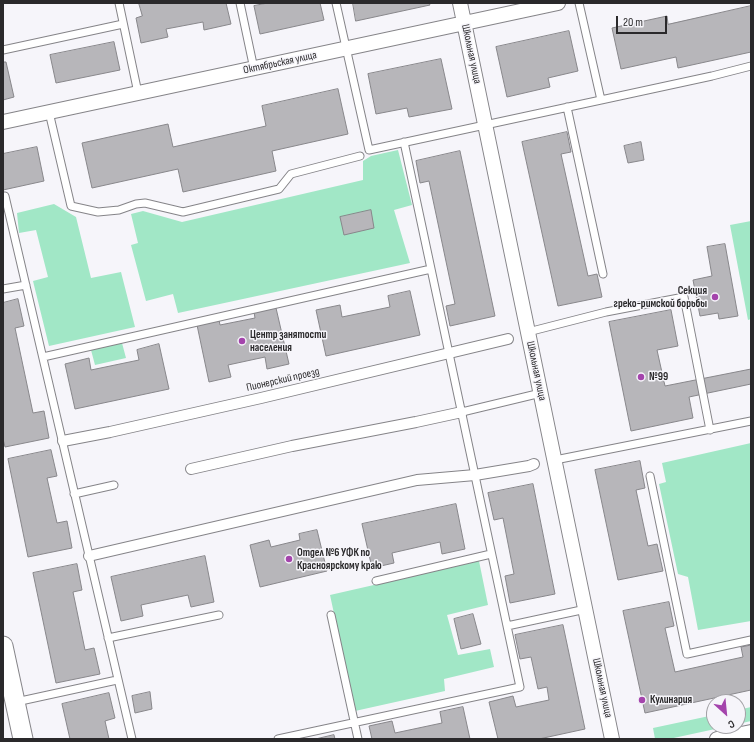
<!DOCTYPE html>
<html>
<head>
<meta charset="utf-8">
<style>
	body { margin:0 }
	#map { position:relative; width:754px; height:742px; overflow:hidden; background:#f6f5fa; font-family:"Sofia Sans Condensed",sans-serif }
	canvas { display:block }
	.frame { position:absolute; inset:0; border:4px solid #2a292b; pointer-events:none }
	.north { position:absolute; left:706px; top:694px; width:40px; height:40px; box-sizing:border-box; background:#f6f5fa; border:1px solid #a4a3a7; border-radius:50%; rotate:153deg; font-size:11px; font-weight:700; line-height:16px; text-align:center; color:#2a292b }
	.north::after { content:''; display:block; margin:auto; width:14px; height:18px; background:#a444ac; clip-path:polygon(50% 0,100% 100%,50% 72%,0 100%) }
	.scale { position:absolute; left:616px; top:16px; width:51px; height:18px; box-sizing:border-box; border:2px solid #2a292b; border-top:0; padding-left:5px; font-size:12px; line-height:14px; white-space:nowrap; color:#2a292b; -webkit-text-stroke:3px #f6f5fa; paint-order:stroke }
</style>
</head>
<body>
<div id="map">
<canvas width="754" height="742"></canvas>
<div class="frame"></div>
<div class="north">С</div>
<div class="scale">20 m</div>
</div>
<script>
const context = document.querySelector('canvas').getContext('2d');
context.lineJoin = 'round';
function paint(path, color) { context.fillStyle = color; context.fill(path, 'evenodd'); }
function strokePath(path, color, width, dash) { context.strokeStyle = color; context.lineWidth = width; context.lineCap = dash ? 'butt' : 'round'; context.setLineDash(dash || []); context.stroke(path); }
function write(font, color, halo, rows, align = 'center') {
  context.font = font + ' "Sofia Sans Condensed",sans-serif'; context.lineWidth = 3; context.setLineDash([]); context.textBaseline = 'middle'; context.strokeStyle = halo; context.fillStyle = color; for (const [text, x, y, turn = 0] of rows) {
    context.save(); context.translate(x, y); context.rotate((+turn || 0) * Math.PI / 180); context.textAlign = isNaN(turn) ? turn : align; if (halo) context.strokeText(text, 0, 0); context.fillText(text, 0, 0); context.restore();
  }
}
paint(new Path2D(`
	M398,150l14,55 -18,5 16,53 -232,50 -5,-19 -27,7 -15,-56 7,-2 -7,-29 12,-3 39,11 181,-42v-19l8,-5z
	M54,204l22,13 15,61 30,-6 14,55 -86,19 -16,-65 15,-4 -12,-47 -17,3 -2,-20z
	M751,221v98l-3,1 -18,-95z
	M122,343l4,15 -31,7 -4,-15z
	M751,443v178l-53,9 -10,-53 -10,-3 -19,-90 7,-2 -4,-19z
	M479,561l9,44 -41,10 11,40 32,-6 4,18 -50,12 1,12 -90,20 -25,-116z
	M751,707v14l-13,3v-14z
	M714,715v11h15l-60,13h-14l-2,-11z`), '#a1e7c6');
const building = new Path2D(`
	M139,3h87l5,21 -27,6 -1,-8 -37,7 2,8 -27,6 -5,-25 6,-2z
	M268,3h52l4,17 -64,14 -6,-28z
	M353,3h76l1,2 -74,16z
	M751,6v46l-73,16 -2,-11 -55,12 -9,-41 55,-12 1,8z
	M569,31l9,40 -30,7 2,9 -43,10 -11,-50z
	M114,42l6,28 -64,13 -6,-28z
	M441,59l11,50 -43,8 -2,-9 -31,6 -8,-40z
	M3,62h3l8,35 -11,3z
	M338,89l10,45 -76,17 4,20 -93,21 -5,-23 -86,19 -10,-45 86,-19 5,23 93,-21 -4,-20z
	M567,132l4,20 -10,2 27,122 9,-2 5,23 -44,9 -36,-164z
	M641,142l3,18 -16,3 -4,-17z
	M37,147l7,34 -41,9v-36z
	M460,151l35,165 -45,10 -4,-20 9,-2 -26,-123 -9,2 -4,-22z
	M371,210l3,18 -30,7 -4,-18z
	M725,244l13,72 -19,3 -1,-6 -18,3 -7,-36 19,-4 -5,-29z
	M410,291l10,44 -94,21 -10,-46 24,-5 2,12 48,-10 -2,-11z
	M18,299l6,27 -9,2 18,85 11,-2 5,27 -44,9 -2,-8v-136z
	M276,308l13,56 -22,5 -2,-12 -37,8 3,12 -22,5 -12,-57 22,-5 1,5 35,-7 -1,-6z
	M671,310l7,36 -21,4 8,36 86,-17v15l-62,13 4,21 -62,13 -22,-109z
	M159,344l10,45 -94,20 -10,-45 24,-6 2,12 48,-10 -2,-10z
	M51,450l6,26 -10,2 10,45 10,-2 5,27 -44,9 -20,-98z
	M640,461l5,27 -9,2 12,56 9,-2 6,27 -45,9 -23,-110z
	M533,484l22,110 -45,9 -5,-27 9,-2 -11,-56 -9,2 -6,-27z
	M456,504l9,45 -23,5 -2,-12 -48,11 2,10 -22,5 -10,-44z
	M317,530l10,41 -67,16 -10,-42 19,-5 2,7 29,-7 -1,-6z
	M205,556l9,46 -23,5 -3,-12 -47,10 2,11 -22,5 -10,-44z
	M77,564l5,26 -9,2 12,58 9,-2 6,26 -44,9 -23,-110z
	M669,602l5,24 -9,2 10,44 68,-15 -2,-10 10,-2v45l-106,23 -22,-102z
	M473,614l8,30 -20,5 -7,-30z
	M563,625l22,104 -46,10h-41l-9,-37 24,-6 3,11 33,-7 -2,-13 -9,2 -7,-32 -11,2 -5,-24z
	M150,692l2,17 -17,4 -3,-17z
	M109,693l6,25 -10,3 4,18h-39l-8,-35z
	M463,707l7,32h-98l-3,-13 23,-5 3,12 47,-10 -2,-11z
	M334,735l1,4h-19z`);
paint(building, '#b7b6ba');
strokePath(building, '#88878b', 1);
const service = new Path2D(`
	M119,3l19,90
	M240,3l14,66
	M336,3l33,147 232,-50 -22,-97
	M3,50l120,-26
	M601,100l111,-24 39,-10
	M567,107l36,167
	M49,112l22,94 27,6 21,-2 17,-6 9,-1 38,9 96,-23 12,-15 69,-18
	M5,196l127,543
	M3,289l23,-4
	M528,332l78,-20 78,-15 26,133
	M43,357l388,-88
	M462,412l79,-19
	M555,460l196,-39
	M650,476l37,178 64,-14
	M74,494l40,-9
	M376,581l115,-27
	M331,615l27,124
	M507,626l79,-17
	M108,638l111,-23
	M16,702l101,-22
	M278,739l242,-52 -116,-545`);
const pedestrian = new Path2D(`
	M63,441l47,-9 151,-34 247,-59
	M191,469l101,-23 124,-24 46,-10
	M89,556l328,-76 58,-5 54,-9 5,-2`);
const minor = new Path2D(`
	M460,3l152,736
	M3,122l555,-119
	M717,739l34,-7`);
const secondary = new Path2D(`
	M3,646l20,93`);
strokePath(service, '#858488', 9);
strokePath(pedestrian, '#858488', 12);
strokePath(minor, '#858488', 16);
strokePath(secondary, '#858488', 21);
strokePath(service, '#fff', 7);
strokePath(pedestrian, '#fff', 10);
strokePath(minor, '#fff', 14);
strokePath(secondary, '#fff', 19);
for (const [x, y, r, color] of [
	[715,297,4,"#a444ac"],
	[242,341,4,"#a444ac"],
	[641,377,4,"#a444ac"],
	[289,559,4,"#a444ac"],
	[642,700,4,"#a444ac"]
]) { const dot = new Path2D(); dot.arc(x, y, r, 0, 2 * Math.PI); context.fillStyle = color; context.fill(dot); strokePath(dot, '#f6f5fa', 1.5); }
write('11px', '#2a292b', '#f6f5fa', [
	["Школьная улица",471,54,78],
	["Октябрьская улица",280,63,-12],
	["Школьная улица",536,371,78],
	["Пионерский проезд",283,380,-13],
	["Школьная улица",602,688,78]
]);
write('bold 11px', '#2a292b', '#f6f5fa', [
	["Секция",707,291,"right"],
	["греко-римской борьбы",707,304,"right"],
	["Центр занятости",250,335],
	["населения",250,348],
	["№99",649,377],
	["Отдел №6 УФК по",297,553],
	["Красноярскому краю",297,566],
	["Кулинария",650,700]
], 'left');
</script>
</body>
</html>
